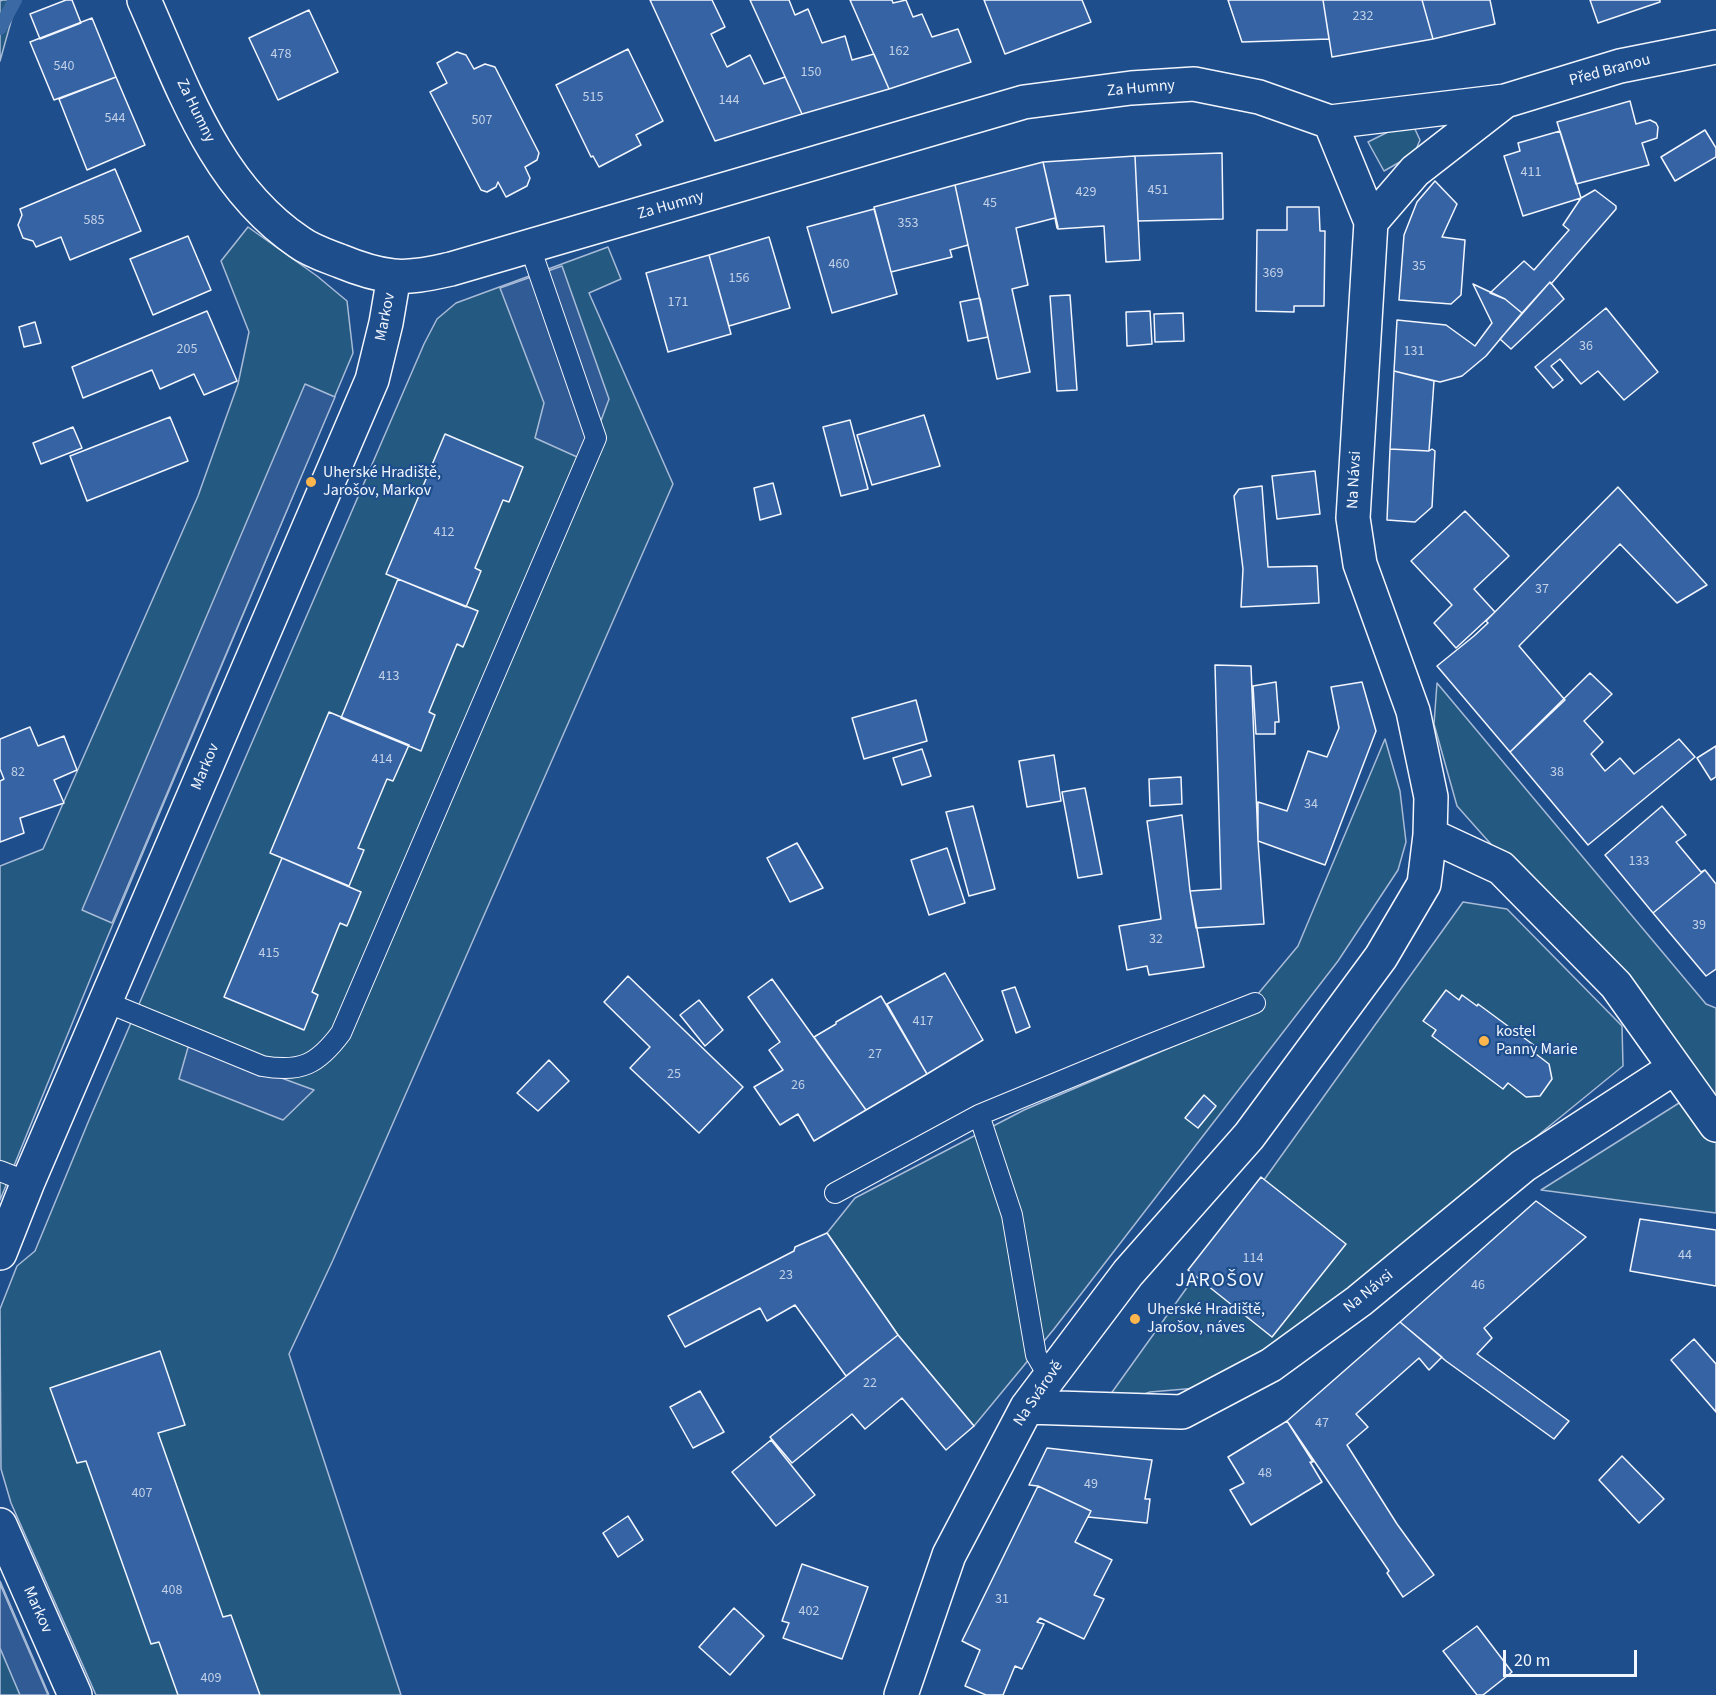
<!DOCTYPE html>
<html>
<head>
<meta charset="utf-8">
<style>
	body { margin:0 }
	#map { position:relative; width:1716px; height:1695px; overflow:hidden; background:#1f4e8c; font-family:"Source Sans 3",sans-serif }
	canvas { display:block }
	.scale { position:absolute; left:1503px; top:1650px; width:134px; height:27px; box-sizing:border-box; border:3px solid #f2f6ff; border-top:0; padding-left:8px; font-size:18px; line-height:21px; white-space:nowrap; color:#f2f6ff; -webkit-text-stroke:4px #1f4e8c; paint-order:stroke }
</style>
</head>
<body>
<div id="map">
<canvas width="1716" height="1695"></canvas>
<div class="scale">20 m</div>
</div>
<script>
const context = document.querySelector('canvas').getContext('2d');
context.lineJoin = 'round';
function paint(path, color) { context.fillStyle = color; context.fill(path, 'evenodd'); }
function strokePath(path, color, width, dash) { context.strokeStyle = color; context.lineWidth = width; context.lineCap = dash ? 'butt' : 'round'; context.setLineDash(dash || []); context.stroke(path); }
function write(font, color, halo, rows, align = 'center') {
  context.font = font + ' "Source Sans 3",sans-serif'; context.lineWidth = 4.5; context.setLineDash([]); context.textBaseline = 'middle'; context.strokeStyle = halo; context.fillStyle = color; for (const [text, x, y, turn = 0] of rows) {
    context.save(); context.translate(x, y); context.rotate((+turn || 0) * Math.PI / 180); context.textAlign = isNaN(turn) ? turn : align; if (halo) context.strokeText(text, 0, 0); context.fillText(text, 0, 0); context.restore();
  }
}
const green = new Path2D(`
	M3,0h14l-17,61v-60z
	M1413,125l7,15 -6,14 -30,17 -16,-29 30,-15z
	M248,227l69,49 30,25 6,52 -248,590 -105,257v-334l43,-17 155,-353 40,-112 11,-52 -28,-71z
	M608,247l13,32 -32,14 84,191 -340,776 -44,94 112,341h-305l-85,-192 -10,-34 -1,-160 17,-43 18,-15 54,-131 335,-776 13,-25 19,-16z
	M1437,683l269,321 10,4v205l-175,-23 165,-104 -249,-280 -23,-82z
	M1385,739l15,52 6,51 -8,28 -60,91 -284,368 -80,97 -76,-91 -71,-102 28,-35 169,-88 213,-91 61,-73z
	M1463,902l44,7 115,117 1,40 -391,319 -82,7 -50,17z
	M0,1581l49,114h-49z`);
paint(green, '#245a82');
strokePath(green, '#a8bbd7', 1.5);
const parking = new Path2D(`
	M562,266l47,133 -23,62 -51,-23 9,-35 -44,-115z
	M305,384l30,13 -223,526 -30,-13z
	M189,1044l125,46 -31,30 -104,-41z
	M0,1584l48,111h-28l-20,-47z`);
paint(parking, '#305b95');
strokePath(parking, '#a8bbd7', 1.5);
strokePath(new Path2D(`
	M0,28l15,-28`), '#3b69a3', 14);
const building = new Path2D(`
	M66,0h6l9,23 -41,16 -10,-25z
	M650,0h62l13,27 -14,7 16,33 23,-12 14,29 21,-7 17,37 -87,27z
	M750,0h39l6,15 13,-6 14,34 23,-7 7,24 22,-6 15,35 -87,25z
	M850,0h42l1,3 13,-3 7,17 9,-3 10,23 26,-8 13,33 -82,27z
	M984,0h98l9,22 -86,32z
	M1228,0h95l6,39 -87,3z
	M1323,0h99l11,39 -101,18z
	M1422,0h68l5,24 -62,15z
	M1590,0h70v2l-62,21z
	M309,10l29,62 -60,28 -29,-62z
	M92,18l24,59 -62,23 -24,-58z
	M628,49l35,72 -27,14 5,10 -42,22 -6,-11 -2,1 -35,-72z
	M457,52l9,3 8,14 11,-5 10,3 44,86 -2,7 -12,7 5,11 -3,8 -21,11 -8,-15 -2,5 -9,5 -6,-2 -51,-98 17,-9 -10,-20z
	M116,77l29,68 -58,25 -28,-71z
	M1630,101l6,23 14,-4 6,3 2,4 -1,11 -15,5 7,22 -73,19 -19,-62z
	M1705,130l11,18v9l-41,24 -14,-24z
	M1560,131l21,67 -58,18 -19,-60 16,-5 -2,-8z
	M1222,153l1,66 -85,2 -3,-65z
	M1135,156l5,104 -34,2 -2,-36 -46,3 -15,-67z
	M1043,162l15,65 -1,1 -2,-10 -39,10 12,57 -16,4 18,83 -33,7 -42,-194z
	M115,169l26,62 -71,29 -9,-23 -25,10 -3,-6 -10,-3 -5,-13 4,-10 -2,-6z
	M1435,181l22,23 -15,33 23,3 -4,55 -10,9 -52,-4 5,-65 13,-33z
	M955,185l13,60 -18,5 2,7 -61,15 -17,-65z
	M1595,190l21,16v3l-65,75 -1,-2 -28,31 -17,-14 -15,-6 34,-32 10,9 35,-40 -6,-5 18,-27z
	M1287,207h32l1,24h5l-1,75h-30v6l-38,-1 1,-81h30z
	M874,209l23,85 -65,19 -25,-86z
	M188,236l23,54 -58,25 -23,-56z
	M769,237l21,71 -61,18 -20,-71z
	M709,255l22,79 -63,18 -22,-79z
	M1550,282l14,17 -53,50 -11,-10z
	M1473,284l32,15 17,14 -36,43 -24,20 -22,6 -46,-11 3,-51 49,5 29,21 17,-23z
	M1070,295l7,95 -20,1 -7,-95z
	M980,298l8,39 -20,4 -8,-39z
	M1606,308l52,64 -34,28 -26,-29 -17,13 -21,-25 -9,7 12,14 -10,8 -18,-21z
	M207,311l30,70 -33,14 -10,-21 -34,15 -8,-19 -69,28 -11,-31z
	M1150,311l2,33 -25,2 -1,-34z
	M1183,313l1,28 -29,1 -1,-28z
	M35,322l6,21 -17,4 -5,-20z
	M1394,371l40,10 -5,70 -39,-2z
	M924,415l16,51 -68,19 -15,-50z
	M170,417l18,44 -101,40 -17,-45z
	M850,420l18,69 -27,7 -18,-69z
	M73,427l9,21 -41,16 -8,-21z
	M445,434l78,33 -14,35 -6,-2 -28,68 6,3 -15,36 -80,-33z
	M1390,449l39,2 3,-2 3,2 -3,56 -17,15 -28,-2z
	M1315,471l5,43 -43,5 -5,-43z
	M773,483l8,31 -21,6 -6,-32z
	M1262,486l6,81 49,-1 2,37 -78,4 2,-38 -9,-73 5,-7z
	M1618,487l89,98 -30,18 -57,-59 -101,102 46,54 -55,52 -73,-86 37,-30 14,-13 -2,-2z
	M1465,511l44,45 -35,33 21,23 -39,36 -22,-25 18,-18 -41,-44z
	M398,579l80,32 -15,36 -6,-3 -28,68 6,3 -14,36 -80,-33z
	M1215,665l36,1 7,175 6,83 -68,4 -6,-37 31,-2z
	M1590,673l22,21 -28,27 19,21 -12,12 14,17 15,-13 14,16 45,-35 16,18 -107,88 -78,-93z
	M1276,682l3,40h-4v12h-19l-3,-48z
	M1362,682l14,49 -51,134 -67,-24v-39l29,9 21,-60 19,6 12,-29 -8,-41z
	M916,700l11,41 -63,18 -12,-41z
	M329,712l80,33 -16,36 -6,-2 -29,69 6,2 -15,36 -79,-33z
	M30,727l8,19 26,-10 13,34 -23,10 10,23 -44,15 4,15 -24,9v-61l4,-2 -4,-10v-30z
	M1716,746v31l-5,3 -14,-22z
	M922,749l9,27 -29,9 -9,-27z
	M1054,755l7,46 -34,6 -8,-46z
	M1181,777l1,27 -32,2 -1,-27z
	M1085,788l17,86 -24,4 -16,-86z
	M973,806l22,83 -26,7 -23,-84z
	M1662,806l24,29 -10,7 25,30 4,-2 -52,43 -48,-58z
	M1182,815l8,76 14,76 -55,8 -2,-9 -20,4 -8,-44 42,-7 -14,-98z
	M797,843l26,45 -33,14 -23,-44z
	M947,848l18,55 -36,12 -18,-55z
	M282,858l79,34 -14,34 -7,-3 -28,69 6,3 -14,35 -80,-33z
	M1705,870l11,14v85l-10,7 -53,-63z
	M945,973l38,67 -56,34 -40,-70z
	M628,976l115,111 -44,46 -69,-65 20,-21 -46,-45z
	M772,979l94,131 -52,31 -16,-27 -18,11 -26,-38 29,-17 -14,-20 11,-8 -32,-45z
	M1015,987l15,40 -14,6 -14,-42z
	M1446,990l13,10 3,-5 15,11 1,-2 57,42 -3,5 17,13 3,15 -12,17 -14,1 -18,-14 -5,6 -71,-53 4,-6 -13,-9z
	M881,996l46,78 -61,36 -52,-73 22,-13v-2z
	M699,1000l24,30 -18,16 -25,-31z
	M549,1060l20,21 -31,30 -21,-18z
	M1204,1095l12,11 -18,22 -13,-10z
	M1261,1177l85,67 -74,93 -84,-67z
	M1536,1201l50,36 -102,91 8,10 -15,16 92,67 -15,18 -108,-78 -46,-39z
	M1640,1219l76,11v56l-86,-15z
	M827,1233l71,102 -52,41 -51,-71 -28,16 -7,-13 -75,39 -17,-31 126,-65 1,-4z
	M1400,1322l42,35 -13,13 -10,-12 -63,56 12,13 -21,18 50,79 37,51 -31,22 -16,-24 2,-2 -102,-150z
	M898,1335l76,91 -28,24 -44,-52 -37,31 -13,-15 -60,49 -22,-26z
	M1694,1339l22,25v48l-45,-52z
	M160,1351l25,74 -27,8 65,184 8,-2 29,80h-82l-19,-53 -8,2 -65,-183 -9,2 -27,-75z
	M700,1391l24,41 -31,16 -23,-41z
	M1287,1421l26,41h-3l12,20 -71,43 -21,-35 14,-7 -16,-26z
	M771,1440l44,55 -39,31 -44,-54z
	M1047,1448l105,12 -7,39h5l-3,24 -59,-6 3,-6 -53,-25 -9,-1z
	M1622,1456l42,43 -25,24 -40,-43z
	M1038,1486l53,25 -16,31 37,18 -18,35 10,4 -20,40 -44,-21 -3,4 7,2 -22,45 -7,-3 -12,29h-17l-21,-9 15,-36 -18,-9z
	M628,1516l15,24 -25,17 -15,-24z
	M802,1564l66,23 -26,72 -59,-21 6,-15 -7,-2z
	M734,1608l30,28 -34,39 -31,-28z
	M1477,1626l35,46 -29,23h-6l-34,-44z`);
paint(building, '#3563a3');
strokePath(building, '#f2f6ff', 1.5);
const lane = new Path2D(`
	M106,1002l156,64c39,7 56,-2 79,-33l255,-595 -66,-191
	M979,1115l162,-67 114,-45
	M0,1171l28,11
	M835,1193l144,-78 33,100 24,140 13,22`);
const street = new Path2D(`
	M144,0c39,88 72,186 155,242 12,9 28,14 41,19 17,7 34,13 53,15 19,2 39,-3 58,-7l573,-167 107,-14 63,-4 65,13 71,25 175,-21
	M1371,222l44,-51 90,-70 115,-35 96,-19
	M1430,835l71,33 115,117 100,140
	M0,1253l28,-71 344,-802 14,-57 8,-47
	M1027,1407l155,5 89,-47 88,-64 164,-135 151,-98
	M0,1525l75,170
	M901,1695l48,-140 78,-148 101,-134 121,-137 132,-179 43,-73 6,-49 1,-38 -18,-86 -53,-147 -7,-46 18,-296 -41,-100`);
strokePath(lane, '#f2f6ff', 22);
strokePath(street, '#f2f6ff', 36);
strokePath(lane, '#1f4e8c', 20);
strokePath(street, '#1f4e8c', 33);
for (const [x, y, r, color] of [
	[311,482,6,"#ffb74d"],
	[1484,1041,6,"#ffb74d"],
	[1135,1319,6,"#ffb74d"]
]) { const dot = new Path2D(); dot.arc(x, y, r, 0, 2 * Math.PI); context.fillStyle = color; context.fill(dot); strokePath(dot, '#1f4e8c', 2); }
write('14px', '#c3d1e8', null, [
	["232",1363,17],
	["162",899,52],
	["478",281,55],
	["540",64,67],
	["150",811,73],
	["515",593,98],
	["144",729,101],
	["544",115,119],
	["507",482,121],
	["411",1531,173],
	["451",1158,191],
	["429",1086,193],
	["45",990,204],
	["585",94,221],
	["353",908,224],
	["460",839,265],
	["35",1419,267],
	["369",1273,274],
	["156",739,279],
	["171",678,303],
	["36",1586,347],
	["205",187,350],
	["131",1414,352],
	["412",444,533],
	["37",1542,590],
	["413",389,677],
	["414",382,760],
	["82",18,773],
	["38",1557,773],
	["34",1311,805],
	["133",1639,862],
	["39",1699,926],
	["32",1156,940],
	["415",269,954],
	["417",923,1022],
	["27",875,1055],
	["25",674,1075],
	["26",798,1086],
	["44",1685,1256],
	["114",1253,1259],
	["23",786,1276],
	["46",1478,1286],
	["22",870,1384],
	["47",1322,1424],
	["48",1265,1474],
	["49",1091,1485],
	["407",142,1494],
	["408",172,1591],
	["31",1002,1600],
	["402",809,1612],
	["409",211,1679]
]);
write('16px', '#f2f6ff', '#1f4e8c', [
	["Před Branou",1610,71,-15],
	["Za Humny",1141,89,-5],
	["Za Humny",195,111,64],
	["Za Humny",671,206,-16],
	["Markov",386,317,-79],
	["Na Návsi",1355,480,-87],
	["Markov",206,767,-67],
	["Na Návsi",1369,1292,-39],
	["Na Svárově",1039,1394,-56],
	["Markov",37,1610,66]
]);
write('16px', '#f2f6ff', '#1f4e8c', [
	["Uherské Hradiště,",323,473],
	["Jarošov, Markov",323,491],
	["kostel",1496,1032],
	["Panny Marie",1496,1050],
	["Uherské Hradiště,",1147,1310],
	["Jarošov, náves",1147,1328]
], 'left');
context.letterSpacing = '1.5px';
write('20px', '#f2f6ff', '#1f4e8c', [
	["JAROŠOV",1220,1282]
]);
context.letterSpacing = '0px';
</script>
</body>
</html>
